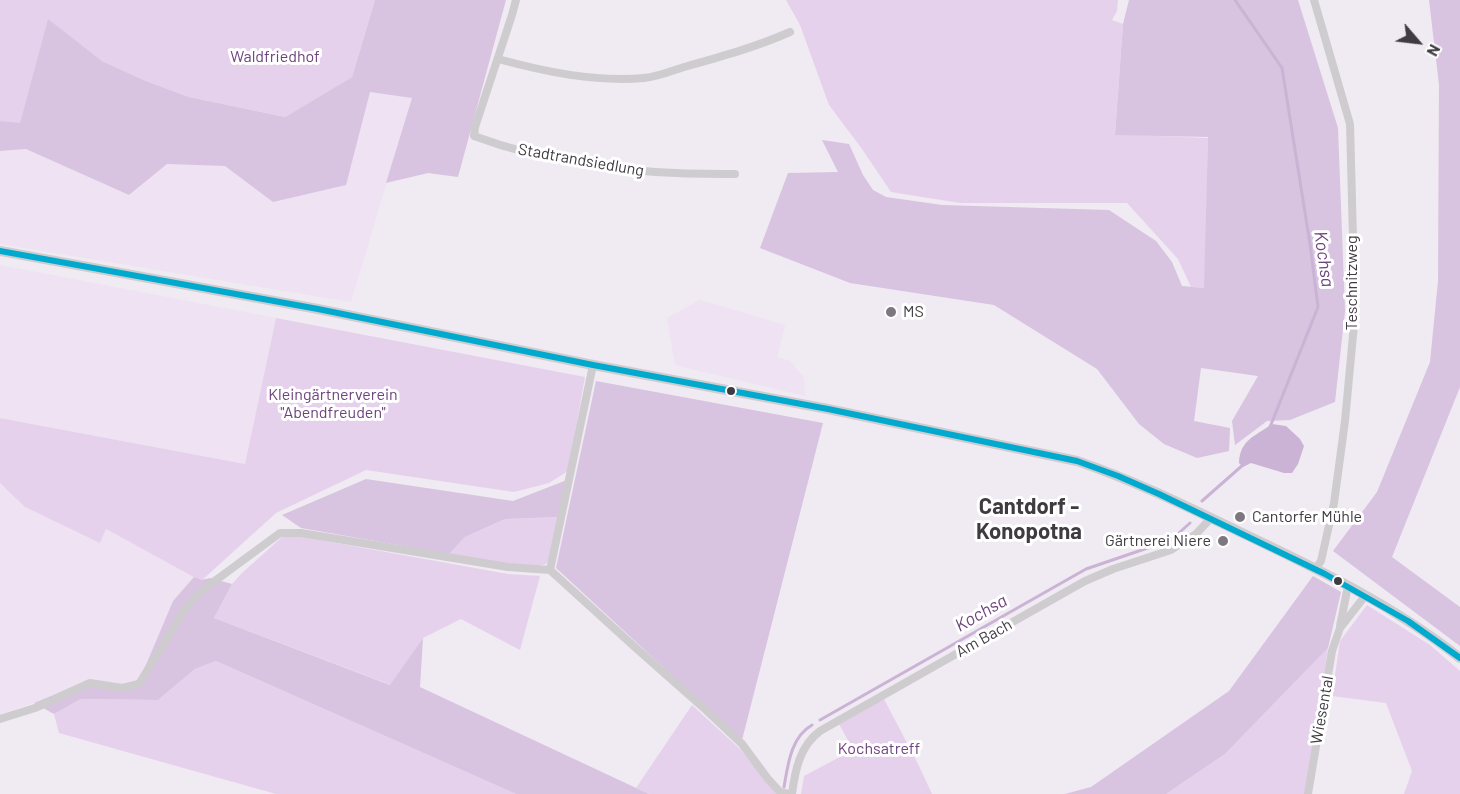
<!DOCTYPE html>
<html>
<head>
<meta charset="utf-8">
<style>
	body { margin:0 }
	#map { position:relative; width:1460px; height:794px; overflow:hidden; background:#f0eaf2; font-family:Barlow,sans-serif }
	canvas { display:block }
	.north { position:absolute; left:1388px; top:12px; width:60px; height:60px; -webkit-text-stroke:4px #fff; paint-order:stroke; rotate:118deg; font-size:16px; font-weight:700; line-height:24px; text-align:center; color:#3f3b41 }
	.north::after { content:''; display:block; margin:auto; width:21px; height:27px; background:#3f3b41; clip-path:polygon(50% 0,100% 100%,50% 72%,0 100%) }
</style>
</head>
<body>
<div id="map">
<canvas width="1460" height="794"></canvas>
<div class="north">N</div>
</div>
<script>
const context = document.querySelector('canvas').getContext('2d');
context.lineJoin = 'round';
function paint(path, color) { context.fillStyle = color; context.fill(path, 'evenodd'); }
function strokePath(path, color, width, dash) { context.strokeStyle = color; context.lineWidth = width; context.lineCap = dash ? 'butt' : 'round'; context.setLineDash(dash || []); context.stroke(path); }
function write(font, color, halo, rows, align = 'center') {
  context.font = font + ' Barlow,sans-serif'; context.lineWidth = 6; context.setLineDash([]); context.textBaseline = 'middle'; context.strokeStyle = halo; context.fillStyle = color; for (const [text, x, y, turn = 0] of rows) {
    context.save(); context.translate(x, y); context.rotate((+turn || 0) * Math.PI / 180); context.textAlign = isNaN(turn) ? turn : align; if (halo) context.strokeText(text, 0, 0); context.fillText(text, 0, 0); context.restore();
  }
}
paint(new Path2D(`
	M369,92l43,5 -61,205 -351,-58v-93l26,-2 103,46 38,-31 58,2 48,36 72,-17z
	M0,265l276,53 -31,146 -245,-46z
	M700,300l85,25 -8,32 13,4 14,17 1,18 -130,-31 -8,-47z
	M0,483l25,24 75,35 6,-13 88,48 -21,24 -33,78 -18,7 -32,-6 -56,23 -34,11z`), '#eee2f3');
paint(new Path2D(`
	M0,0h375l-23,77 -67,40 -96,-20 -43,-16 -44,-20 -54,-41 -28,104 -20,-3z
	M786,0h332l-1,11 -5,9 11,4 -8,110 93,4 -3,150 -14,-1 -13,-28 -51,-56h-167l-69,-11 -29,-43 -33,-44 -29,-80z
	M276,318l309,59 -17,94 -19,12 -35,9 -148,-22 -90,43 -75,68 -95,-52 -6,14 -75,-36 -25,-24v-65l245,46z
	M558,517l-8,41 -4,6 -7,2 -28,-1 -62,-11 16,-17 40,-18z
	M282,537h21l205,37 32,2 -20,74 -59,-31 -38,19 -32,47 -177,-67 18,-34 10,-11z
	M1367,605l63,40 30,26v123h-56l8,-23 -26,-68 -54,-7 8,-55z
	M1328,648l-21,146h-141l59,-40z
	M216,661l300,133h-240l-217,-61 -5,-19 27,-15 77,1 37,-31z
	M883,697l36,69 13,28h-131l3,-18 49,-26 -15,-28z
	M692,705l49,45 36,44h-128l-13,-6z`), '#e6d1ed');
paint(new Path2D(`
	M375,0h131l-48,177 -30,-4 -42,10 26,-85 -42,-6 -24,93 -73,17 -48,-36 -58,-2 -38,31 -103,-46 -26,2v-30l20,2 28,-104 54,42 44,20 43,16 96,20 67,-40z
	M1129,0h169l40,128 7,183 -10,91 -45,18 -23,1 -32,24 -3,-24 26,-45 -57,-8 -7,53 36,7 -1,23 -32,7 -33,-14 -25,-20 -42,-55 -103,-64 -144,-22 -90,-35 28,-75 50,-1 -16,-32 27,4 14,31 10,15 13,7 56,8 167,5 47,31 16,21 10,24 22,2 4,-151 -93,-2 8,-111z
	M1429,0h31v387l-68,170 68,50v39l-127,-95 44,-59 53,-130 8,-81 1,-196z
	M596,381l227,42 -81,317 -186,-172z
	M366,479l147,22 54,-21 -9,37 -53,2 -40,18 -16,17 -148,-26 -19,-13z
	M1313,576l28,16 -13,56 -103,106 -59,40h-101l26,-7 138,-96z
	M194,577l7,3 9,-2 22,6 -18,34 176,67 33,-47 -3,49 229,107h-133l-300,-133 -21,8 -37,31 -77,-1 -27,15 -20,-11 56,-23 32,6 18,-7 33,-78z`), '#d8c3e0');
paint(new Path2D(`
	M1272,424l14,2 14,13 4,7 -6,18 -6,9h-8l-33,-10 -8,4 -4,-4c1,-23 15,-26 33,-39z`), '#cbb3d5');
strokePath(new Path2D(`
	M1235,0l47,68 28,176 8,63 -48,120
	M1202,501l42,-37
	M820,720l266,-151 85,-29 19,-17
	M784,787c4,-23 7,-50 28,-62`), '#cbb3d5', 3);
strokePath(new Path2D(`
	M516,0l-4,15 -37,112 -1,9c83,31 173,39 261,38
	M1314,0l36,124 5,190 -10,107 -11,82 -13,58 -5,7
	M498,59c48,13 96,23 146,19 13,-1 28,-7 40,-11 36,-10 72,-20 106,-35
	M550,570l43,-205
	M1340,626l8,-40
	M0,719l35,-11 55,-25 32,5 17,-4 47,-77 18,-18 76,-56h21l207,34 42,3 87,79 69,61 36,34 26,35 12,13 9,2
	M792,794c3,-24 8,-48 28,-63l265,-150 28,-12 58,-19 25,-16 15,-16
	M1308,794l24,-143 8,-23 25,-32`), '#cfcccf', 8);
strokePath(new Path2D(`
	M0,251l318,58 275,56 235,44 249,52c56,19 109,45 163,71 76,36 153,73 220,126`), '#cfcccf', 10);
strokePath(new Path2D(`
	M0,251l318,58 275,56 235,44 249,52 41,15 41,18 166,80 83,47 52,37`), '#00a9ce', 6);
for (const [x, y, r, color] of [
	[891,312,6,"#7d787f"],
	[731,391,5,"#3f3b41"],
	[1240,517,6,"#7d787f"],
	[1223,541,6,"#7d787f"],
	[1338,581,5,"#3f3b41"]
]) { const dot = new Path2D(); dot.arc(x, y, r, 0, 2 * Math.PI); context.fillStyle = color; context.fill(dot); strokePath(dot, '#fff', 2); }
write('16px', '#6e437d', '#fff', [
	["Waldfriedhof",275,57],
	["Kleingärtnerverein",333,395],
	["\"Abendfreuden\"",333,413],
	["Kochsatreff",879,749]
]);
write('16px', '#3f3b41', '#fff', [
	["Stadtrandsiedlung",581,160,10],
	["Teschnitzweg",1352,283,-90],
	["Am Bach",984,638,-29],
	["Wiesental",1322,710,-80]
]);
write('16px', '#3f3b41', '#fff', [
	["MS",903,312],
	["Cantorfer Mühle",1252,517],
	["Gärtnerei Niere",1211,541,"right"]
], 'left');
write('italic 18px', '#6e437d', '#fff', [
	["Kochsa",1324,259,82],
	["Kochsa",981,613,-30]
]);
write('bold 22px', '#3f3b41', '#fff', [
	["Cantdorf -",1029,507],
	["Konopotna",1029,532]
]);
</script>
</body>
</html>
